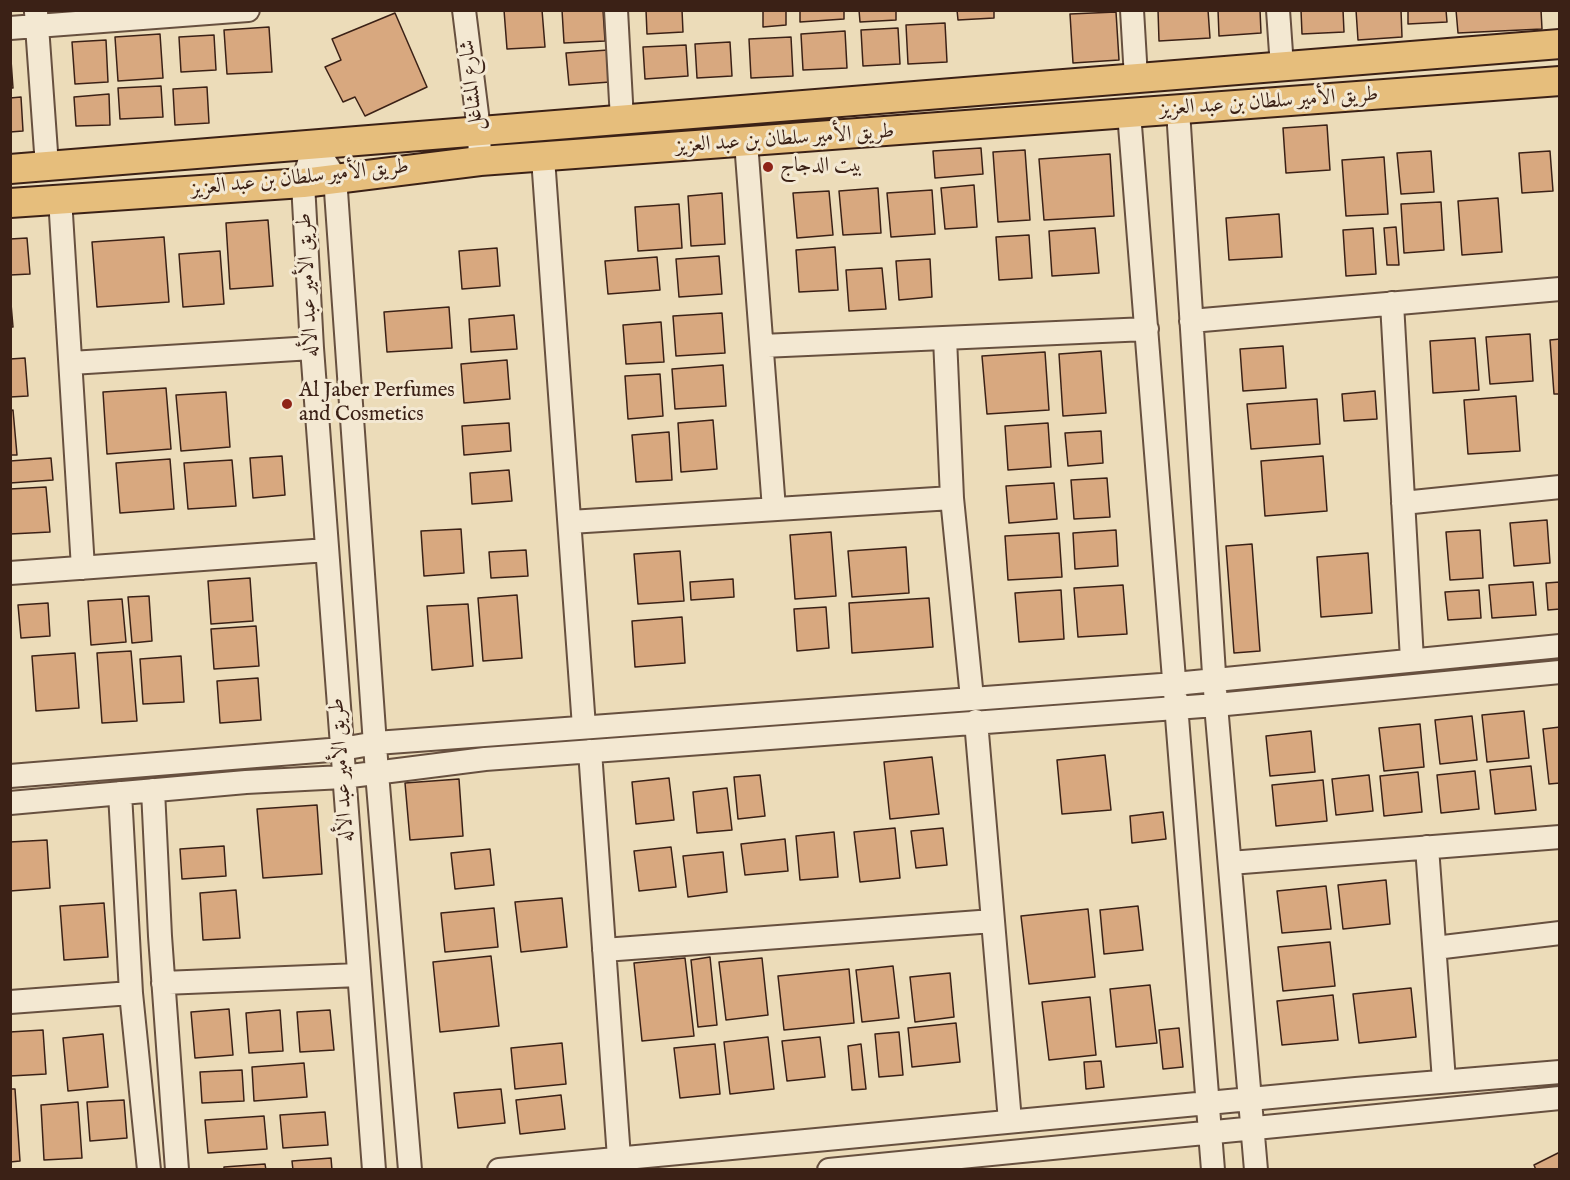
<!DOCTYPE html>
<html>
<head>
<meta charset="utf-8">
<style>
	body { margin:0 }
	#map { position:relative; width:1570px; height:1180px; overflow:hidden; background:#ecdcb9; font-family:"IM FELL English",serif }
	canvas { display:block }
	.frame { position:absolute; inset:0; border:12px solid #3b2116; pointer-events:none }
</style>
</head>
<body>
<div id="map">
<canvas width="1570" height="1180"></canvas>
<div class="frame"></div>
</div>
<script>
const context = document.querySelector('canvas').getContext('2d');
context.lineJoin = 'round';
function paint(path, color) { context.fillStyle = color; context.fill(path, 'evenodd'); }
function strokePath(path, color, width, dash) { context.strokeStyle = color; context.lineWidth = width; context.lineCap = dash ? 'butt' : 'round'; context.setLineDash(dash || []); context.stroke(path); }
function write(font, color, halo, rows, align = 'center') {
  context.font = font + ' "IM FELL English",Amiri,serif'; context.lineWidth = 6; context.setLineDash([]); context.textBaseline = 'middle'; context.strokeStyle = halo; context.fillStyle = color; for (const [text, x, y, turn = 0] of rows) {
    context.save(); context.translate(x, y); context.rotate((+turn || 0) * Math.PI / 180); context.textAlign = isNaN(turn) ? turn : align; if (halo) context.strokeText(text, 0, 0); context.fillText(text, 0, 0); context.restore();
  }
}
const building = new Path2D(`
	M504,10h38l3,37 -38,2z
	M562,10h41l2,31 -41,2z
	M646,10h36l1,22 -36,2z
	M763,10h23v15l-23,2z
	M800,10h44v9l-44,3z
	M859,10h37v10l-36,2z
	M957,10h37v8l-36,2z
	M1158,10h50l2,28 -51,3z
	M1218,10h42l1,23 -42,3z
	M1301,10h42l1,22 -42,2z
	M1356,10h45l1,27 -44,3z
	M1408,10h38l1,12 -39,2z
	M1456,10h85l1,19 -84,4z
	M1116,12l3,48 -46,3 -3,-49z
	M395,13l32,74 -62,29 -10,-19 -12,5 -18,-35 16,-7 -9,-21z
	M945,23l2,39 -39,2 -2,-39z
	M269,27l3,45 -45,2 -3,-44z
	M898,28l2,36 -37,2 -2,-36z
	M845,31l2,37 -44,2 -2,-36z
	M160,34l3,44 -45,3 -3,-44z
	M214,35l2,35 -35,2 -2,-35z
	M791,37l2,39 -42,2 -2,-39z
	M106,40l2,42 -33,2 -3,-42z
	M730,42l2,34 -35,2 -2,-34z
	M686,45l2,31 -43,3 -2,-32z
	M10,46l3,42h-3z
	M608,50l2,32 -41,3 -3,-32z
	M161,86l2,31 -43,2 -2,-31z
	M207,87l2,36 -34,2 -2,-36z
	M109,94l1,31 -34,1 -2,-29z
	M21,97l2,34 -13,1v-34z
	M1327,125l3,45 -44,3 -3,-45z
	M981,148l2,26 -48,4 -2,-27z
	M1025,150l5,70 -32,2 -5,-70z
	M1431,151l3,41 -33,2 -4,-41z
	M1550,151l3,40 -31,2 -3,-40z
	M1110,154l4,62 -70,4 -5,-61z
	M1384,157l4,57 -42,2 -4,-56z
	M974,185l3,42 -32,2 -4,-41z
	M878,188l3,45 -38,2 -4,-44z
	M932,190l3,44 -44,3 -4,-44z
	M829,191l4,44 -36,3 -4,-45z
	M722,193l3,51 -34,2 -3,-50z
	M1498,198l4,54 -40,3 -4,-54z
	M1441,202l3,48 -40,3 -3,-49z
	M679,204l3,44 -44,3 -3,-44z
	M1279,214l3,43 -53,3 -3,-42z
	M268,220l5,66 -43,3 -4,-66z
	M1396,227l3,38h-12l-3,-37z
	M1095,228l4,45 -47,3 -3,-45z
	M1373,228l3,46 -30,2 -3,-46z
	M1029,235l3,43 -33,2 -3,-43z
	M164,237l5,65 -72,5 -5,-65z
	M27,238l3,36 -20,1v-36z
	M835,247l3,43 -39,2 -3,-42z
	M497,248l3,38 -38,3 -3,-38z
	M220,251l4,53 -41,3 -4,-53z
	M719,256l3,38 -43,3 -3,-38z
	M657,257l3,33 -52,4 -3,-33z
	M930,259l2,38 -33,3 -3,-39z
	M882,268l4,41 -37,2 -3,-41z
	M10,292l3,35h-3z
	M449,307l3,41 -65,4 -3,-40z
	M722,313l3,40 -49,3 -3,-40z
	M514,315l3,34 -46,3 -2,-33z
	M661,322l3,40 -38,2 -3,-39z
	M1530,334l3,47 -43,3 -4,-47z
	M1475,338l4,52 -46,3 -3,-52z
	M1560,339v55h-6l-4,-54z
	M1283,346l3,42 -43,3 -3,-42z
	M1101,351l5,62 -43,3 -4,-62z
	M1045,352l4,58 -62,4 -5,-58z
	M25,358l3,38 -18,1v-38z
	M507,360l3,39 -46,4 -3,-39z
	M723,365l3,41 -51,3 -3,-40z
	M660,374l3,42 -35,3 -3,-43z
	M166,388l5,61 -64,5 -4,-62z
	M1375,391l2,28 -33,2 -2,-27z
	M226,392l4,55 -49,4 -5,-56z
	M1516,396l4,55 -52,3 -4,-54z
	M1317,399l3,45 -69,5 -4,-45z
	M13,410l4,45h-7v-44z
	M713,420l4,49 -36,3 -3,-49z
	M509,423l2,28 -47,4 -2,-29z
	M1048,423l3,44 -43,3 -3,-44z
	M1101,431l2,32 -35,3 -3,-33z
	M669,432l3,48 -36,2 -4,-47z
	M282,456l3,39 -32,3 -3,-40z
	M1323,456l4,55 -62,5 -4,-55z
	M51,458l2,22 -43,3v-22z
	M170,459l4,50 -54,4 -4,-50z
	M232,460l4,46 -48,3 -4,-46z
	M509,470l3,31 -40,3 -2,-31z
	M1107,478l3,39 -36,2 -3,-39z
	M1054,483l3,36 -48,4 -3,-37z
	M46,487l4,45 -40,2v-45z
	M1547,520l3,43 -36,3 -4,-43z
	M461,529l3,44 -40,3 -3,-45z
	M1116,530l2,36 -43,3 -2,-36z
	M1480,530l3,48 -33,2 -4,-48z
	M831,532l5,64 -41,3 -5,-64z
	M1059,533l3,44 -54,3 -3,-44z
	M1252,544l8,107 -26,2 -8,-107z
	M906,547l3,46 -57,4 -4,-46z
	M526,550l2,26 -37,2 -2,-26z
	M680,551l4,50 -46,3 -4,-50z
	M1368,553l4,60 -51,4 -4,-60z
	M250,578l3,43 -42,3 -3,-43z
	M733,579l1,18 -43,3 -1,-18z
	M1533,582l3,33 -44,3 -3,-33z
	M1560,582v27l-12,1 -2,-27z
	M1123,585l4,49 -49,3 -4,-49z
	M1061,590l3,49 -45,3 -4,-49z
	M1479,590l2,28 -33,2 -3,-28z
	M517,595l5,63 -39,3 -5,-63z
	M149,596l3,45 -20,2 -4,-46z
	M929,598l4,49 -81,6 -3,-50z
	M122,599l4,43 -35,3 -3,-44z
	M48,603l2,33 -29,2 -3,-33z
	M468,604l5,62 -41,4 -5,-64z
	M826,607l3,41 -32,3 -3,-42z
	M682,617l3,46 -50,4 -3,-46z
	M256,626l3,40 -45,3 -3,-40z
	M131,651l6,70 -35,2 -5,-70z
	M75,653l4,55 -43,3 -4,-55z
	M181,656l3,46 -41,2 -3,-45z
	M258,678l3,42 -41,3 -3,-42z
	M1524,711l5,47 -42,4 -5,-47z
	M1472,716l5,44 -37,4 -5,-44z
	M1420,724l4,43 -40,4 -5,-43z
	M1560,727v56l-11,1 -6,-55z
	M1311,731l4,41 -45,4 -4,-40z
	M1105,755l6,55 -49,4 -5,-54z
	M932,757l7,57 -49,5 -6,-57z
	M1531,766l5,44 -41,4 -5,-44z
	M1475,771l4,38 -38,4 -4,-38z
	M1418,772l4,40 -38,4 -4,-40z
	M760,775l5,41 -27,3 -4,-42z
	M1369,775l4,36 -37,4 -4,-36z
	M669,778l5,42 -38,4 -4,-42z
	M459,779l4,57 -53,4 -5,-57z
	M1323,780l4,41 -51,5 -4,-41z
	M727,788l5,42 -35,3 -4,-41z
	M317,805l5,69 -59,4 -6,-69z
	M1163,812l3,27 -34,4 -2,-27z
	M895,828l5,50 -40,4 -6,-50z
	M943,828l4,37 -31,3 -5,-37z
	M834,832l4,45 -38,3 -4,-44z
	M785,839l3,32 -43,4 -4,-31z
	M47,840l3,48 -40,3v-49z
	M224,846l2,30 -44,3 -2,-30z
	M671,847l5,40 -37,4 -5,-40z
	M490,849l4,36 -39,4 -4,-36z
	M723,852l4,40 -39,5 -5,-41z
	M1386,880l4,44 -47,5 -5,-44z
	M1326,886l5,43 -49,4 -5,-42z
	M236,890l4,48 -37,2 -3,-47z
	M562,898l5,49 -46,5 -6,-50z
	M104,903l4,54 -44,3 -4,-54z
	M1138,906l5,44 -39,4 -4,-44z
	M494,908l4,39 -53,5 -4,-39z
	M1088,909l7,68 -66,7 -8,-68z
	M1330,942l5,44 -52,5 -5,-44z
	M491,956l8,70 -59,6 -7,-70z
	M710,957l7,68 -19,2 -7,-67z
	M685,958l9,78 -52,5 -8,-78z
	M762,958l6,57 -42,5 -7,-58z
	M893,966l6,52 -37,4 -6,-52z
	M849,969l5,54 -70,7 -6,-54z
	M950,973l4,44 -39,5 -5,-45z
	M1150,985l7,58 -41,4 -6,-58z
	M1411,988l5,49 -57,6 -6,-49z
	M1333,995l5,45 -56,5 -5,-44z
	M1090,997l6,58 -47,5 -7,-58z
	M229,1009l4,46 -38,3 -4,-46z
	M280,1010l3,41 -34,2 -3,-40z
	M330,1010l4,40 -34,2 -3,-40z
	M956,1023l4,39 -48,5 -4,-39z
	M1179,1028l4,39 -20,2 -4,-39z
	M43,1030l3,44 -36,2v-44z
	M899,1032l4,43 -24,2 -4,-43z
	M103,1034l5,53 -40,4 -5,-53z
	M768,1037l6,52 -44,5 -6,-52z
	M820,1037l5,40 -38,4 -5,-40z
	M562,1043l4,41 -51,5 -4,-41z
	M715,1044l5,50 -40,4 -6,-50z
	M861,1044l5,45 -14,1 -4,-44z
	M1101,1061l3,26 -18,2 -2,-27z
	M304,1063l3,34 -53,4 -2,-34z
	M242,1070l2,31 -42,2 -2,-31z
	M10,1089h5l5,72 -10,1z
	M501,1089l4,34 -47,5 -4,-35z
	M561,1095l4,34 -45,5 -4,-34z
	M124,1100l3,38 -37,3 -3,-39z
	M78,1102l4,56 -38,2 -3,-55z
	M325,1112l3,33 -45,3 -3,-33z
	M264,1116l3,33 -59,4 -3,-33z
	M1560,1152v18h-24l-2,-5z
	M331,1158l1,12h-39l-1,-9z
	M265,1164l1,6h-42v-3z`);
paint(building, '#d8a87f');
strokePath(building, '#3b2116', 1.5);
const minor = new Path2D(`
	M464,10l15,120 1,31
	M616,10l6,110
	M1132,10l4,68
	M1278,10l4,57
	M36,12l11,154
	M10,28l238,-18
	M1178,110l38,595 40,465
	M1129,113l84,1057
	M746,142l28,367
	M543,158l41,569
	M60,198l23,370
	M1392,303l20,357
	M1191,321l369,-32
	M945,338l7,160 20,200
	M762,346l385,-17
	M71,363l241,-15
	M1403,503l157,-16
	M570,522l382,-24
	M10,573l317,-23
	M976,721l34,400
	M590,751l29,407
	M10,776l332,-27 34,-6 799,-59 385,-38
	M153,790l7,146 17,234
	M120,793l11,200 18,177
	M10,803l236,-21 97,-5 142,-18 731,-54 344,-33
	M1427,847l17,234
	M1230,863l330,-26
	M1435,948l125,-15
	M604,950l389,-29
	M163,983l196,-8
	M10,1002l121,-9
	M374,1170l-62,-822 -9,-165 11,-38 21,32 42,596 33,397
	M499,1170l857,-81 204,-17
	M829,1170l731,-72`);
const major = new Path2D(`
	M10,169l1550,-125
	M10,203l293,-20 177,-22 1080,-80`);
strokePath(minor, '#67503f', 26);
strokePath(major, '#3b2116', 32);
strokePath(minor, '#f3e8d2', 22);
strokePath(major, '#e6be7c', 28);
for (const [x, y, r, color] of [
	[768,167,6,"#8f2418"],
	[287,404,6,"#8f2418"]
]) { const dot = new Path2D(); dot.arc(x, y, r, 0, 2 * Math.PI); context.fillStyle = color; context.fill(dot); strokePath(dot, '#f3e8d2', 2); }
write('21px', '#3b2116', '#f3e8d2', [
	["شارع المشاغل",473,85,-96],
	["طريق الأمير سلطان بن عبد العزيز",1269,103,-4],
	["طريق الأمير سلطان بن عبد العزيز",785,140,-4],
	["طريق الأمير سلطان بن عبد العزيز",300,179,-6],
	["طريق الأمير عبد الأله",309,285,-93],
	["طريق الأمير عبد الأله",343,770,-94]
]);
write('21px', '#3b2116', '#f3e8d2', [
	["بيت الدجاج",780,167],
	["Al Jaber Perfumes",299,392],
	["and Cosmetics",299,416]
], 'left');
</script>
</body>
</html>
